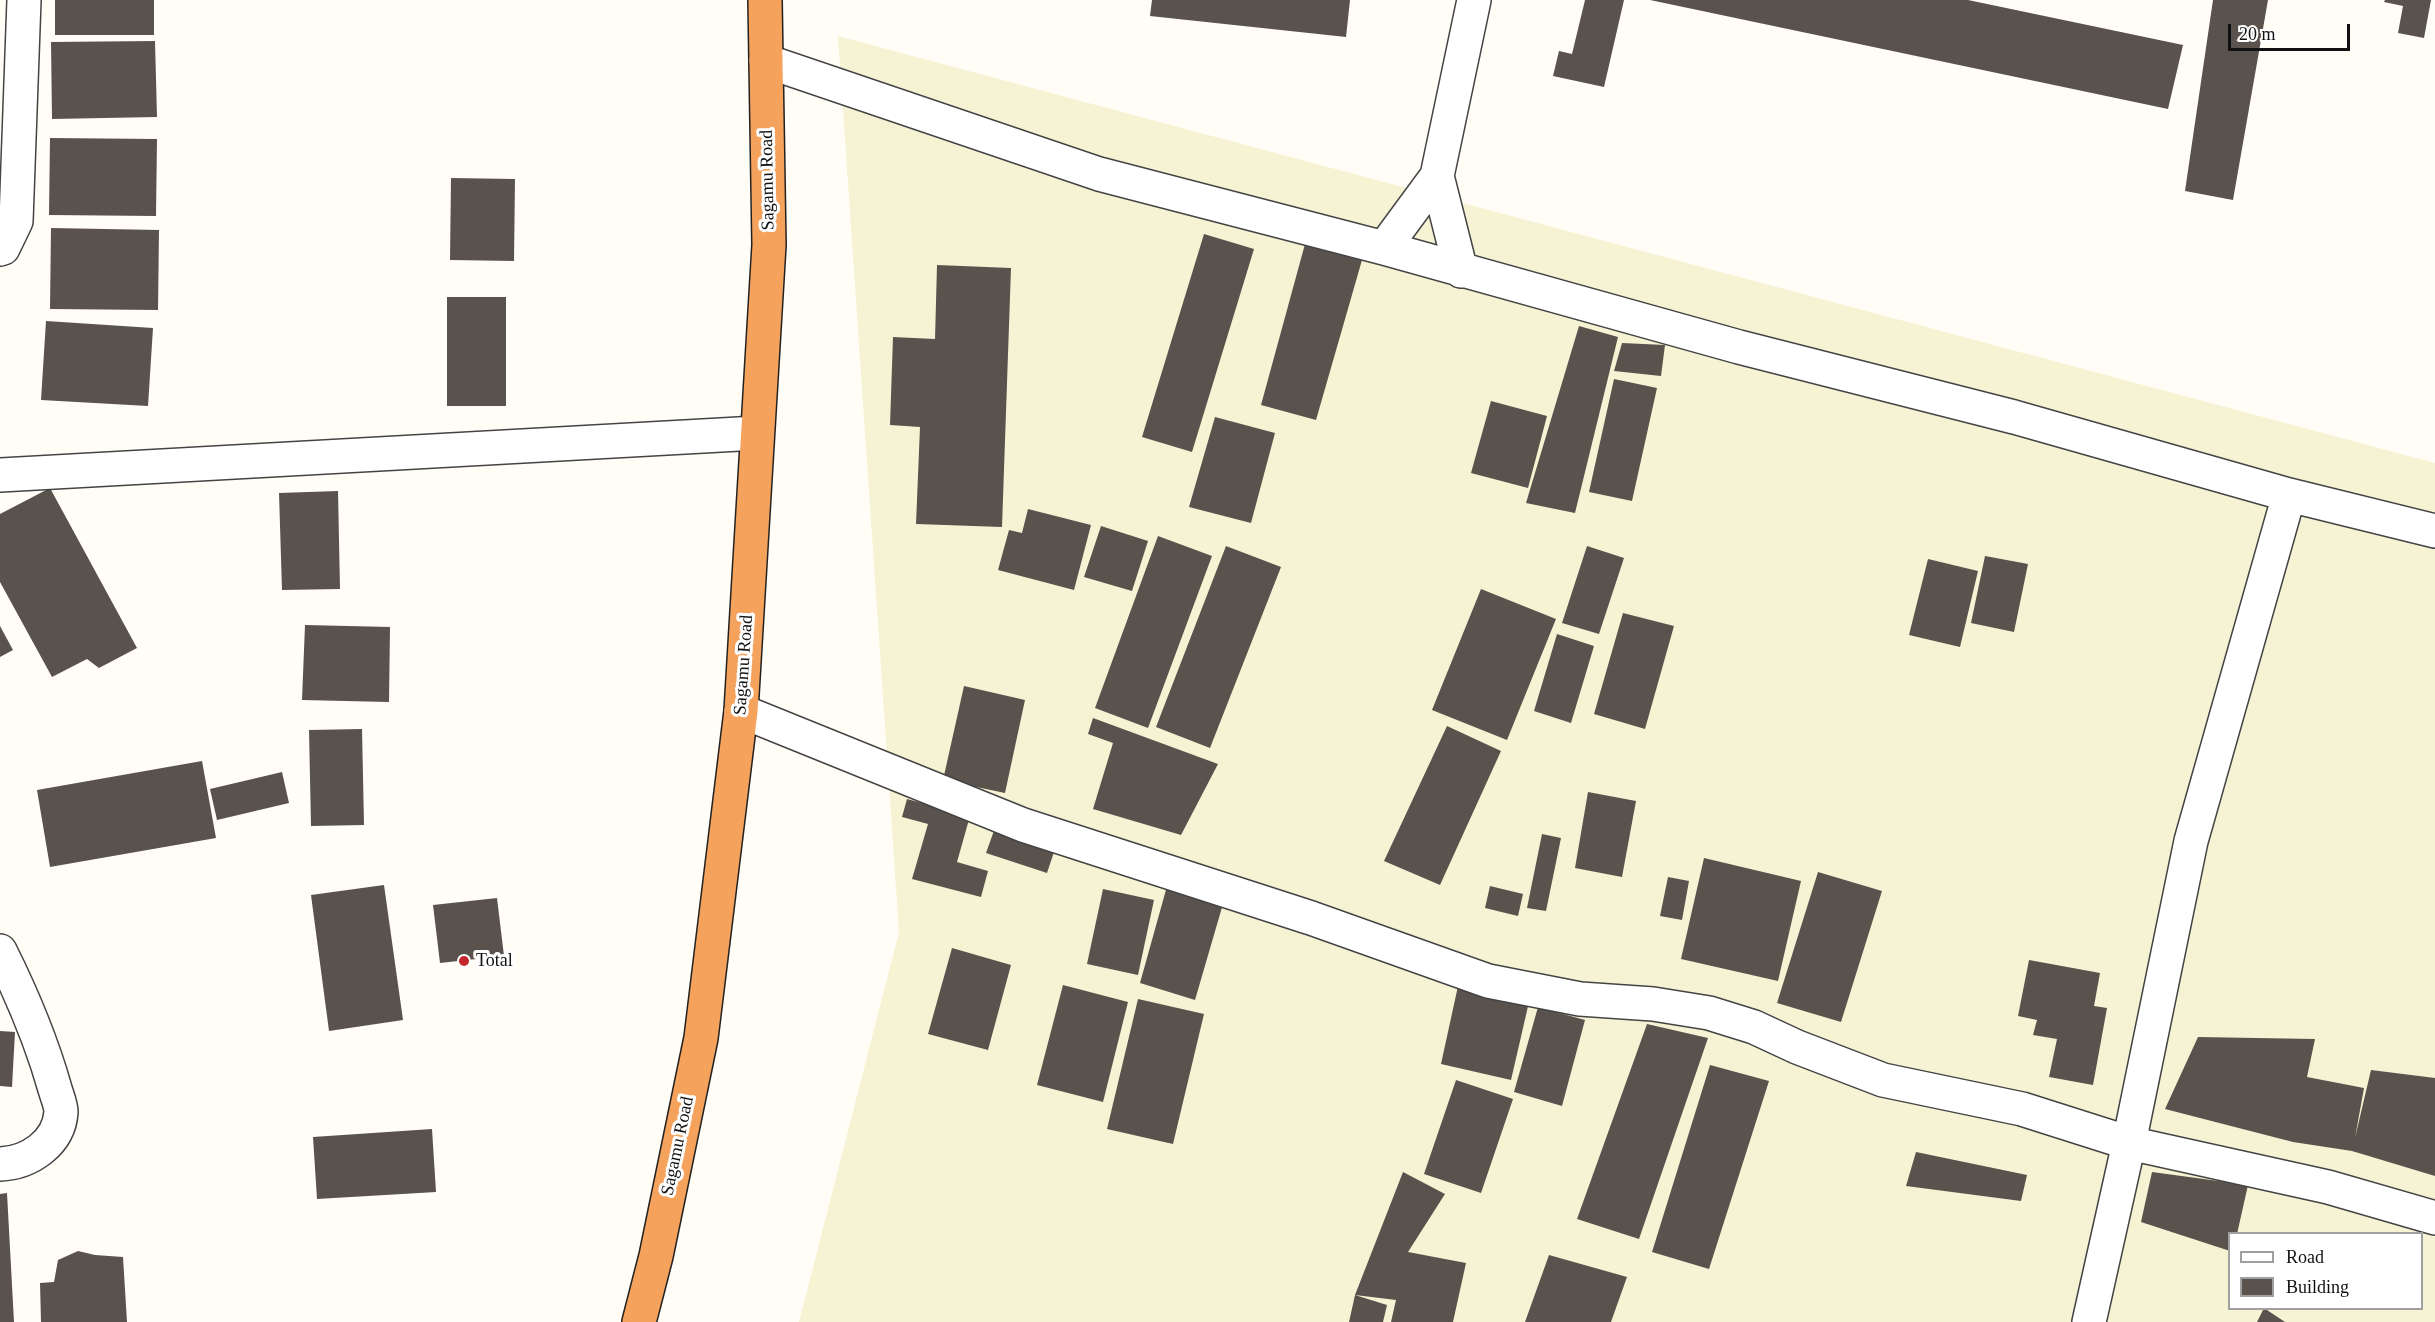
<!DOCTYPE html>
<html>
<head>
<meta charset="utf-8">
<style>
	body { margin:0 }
	#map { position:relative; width:2435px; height:1322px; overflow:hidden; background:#fffdf5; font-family:Georgia,serif }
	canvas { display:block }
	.legend { position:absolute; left:2228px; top:1232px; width:195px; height:78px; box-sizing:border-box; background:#fff; border:2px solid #a0a0a0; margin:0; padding:8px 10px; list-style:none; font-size:18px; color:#111 }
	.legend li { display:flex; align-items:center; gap:12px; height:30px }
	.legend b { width:30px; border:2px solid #a0a0a0 }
	.scale { position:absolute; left:2228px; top:24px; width:122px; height:27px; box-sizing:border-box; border:3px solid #111; border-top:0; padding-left:8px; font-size:18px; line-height:21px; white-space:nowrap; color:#111; -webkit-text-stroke:4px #fff; paint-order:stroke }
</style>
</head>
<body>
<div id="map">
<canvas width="2435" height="1322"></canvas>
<ul class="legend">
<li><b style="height:8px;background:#fff"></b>Road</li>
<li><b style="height:16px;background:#5a524d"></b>Building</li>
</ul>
<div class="scale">20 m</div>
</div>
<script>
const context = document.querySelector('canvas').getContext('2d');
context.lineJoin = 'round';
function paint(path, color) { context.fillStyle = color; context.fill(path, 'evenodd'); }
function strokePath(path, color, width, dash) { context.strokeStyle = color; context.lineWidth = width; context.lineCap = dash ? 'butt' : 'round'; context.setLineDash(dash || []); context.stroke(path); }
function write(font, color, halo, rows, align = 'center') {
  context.font = font + ' Georgia,serif'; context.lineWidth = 6; context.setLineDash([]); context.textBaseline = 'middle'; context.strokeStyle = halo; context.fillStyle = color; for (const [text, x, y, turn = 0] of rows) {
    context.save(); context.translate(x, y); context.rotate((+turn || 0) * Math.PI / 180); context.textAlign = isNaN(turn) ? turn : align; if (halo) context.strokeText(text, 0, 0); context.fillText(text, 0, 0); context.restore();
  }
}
paint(new Path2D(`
	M838,36l1597,427v859h-1636l100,-390zM2230,1234h192v74h-192z`), '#f6f3d4');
paint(new Path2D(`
	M55,0h99v35h-99z
	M1152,0h198l-4,37 -196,-21z
	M1585,0h39l-20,87 -51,-11 6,-25 13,3z
	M1650,0h318l215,45 -15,64z
	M2213,0h55l-35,200 -48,-9z
	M2385,0h46l-7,38 -26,-5 5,-27 -19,-4z
	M155,41l2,76 -105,2 -1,-77z
	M50,138l107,1 -1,77 -107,-1z
	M451,178l64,1 -1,82 -64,-1z
	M51,228l108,2 -1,80 -108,-1z
	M1204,234l50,15 -62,203 -50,-15z
	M1305,244l57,16 -46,160 -55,-15z
	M937,265l74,3 -9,259 -86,-3 4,-97 -30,-2 3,-88 42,2z
	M447,297h59v109h-59z
	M46,321l107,7 -5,78 -107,-6z
	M1579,326l39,11 -43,176 -49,-10z
	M1622,343l43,2 -4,31 -47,-5z
	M1614,379l43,9 -25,113 -43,-9z
	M1491,401l56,15 -19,72 -57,-15z
	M1215,417l60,16 -24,90 -62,-16z
	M50,488l87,160 -38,20 -12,-9 -35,18 -52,-95v-68z
	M338,491l2,98 -58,1 -3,-97z
	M1028,509l63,16 -17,65 -76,-20 11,-40 13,3z
	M1101,526l47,15 -16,50 -48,-14z
	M1158,536l54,20 -64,172 -53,-20z
	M1226,546l55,21 -71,181 -54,-21z
	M1587,546l37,12 -25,76 -37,-11z
	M1985,556l43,8 -14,68 -43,-9z
	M1928,559l50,12 -18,76 -51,-12z
	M1481,589l75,30 -49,121 -75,-30z
	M1623,613l51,13 -29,103 -51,-15z
	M305,625l85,2 -1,75 -87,-2z
	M0,626l13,24 -13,7z
	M1557,634l37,12 -23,77 -37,-12z
	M964,686l61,14 -20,93 -62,-13z
	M1093,718l125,46 -37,71 -88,-26 20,-66 -25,-9z
	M1447,726l54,25 -61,134 -56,-24z
	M362,729l2,96 -53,1 -2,-96z
	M202,761l14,77 -166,29 -13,-77z
	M282,772l7,31 -72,17 -7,-31z
	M1588,792l48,9 -14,76 -47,-9z
	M907,799l63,17 -13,46 31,9 -7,26 -69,-18 16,-55 -26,-7z
	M996,825l60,21 -9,27 -61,-20z
	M1542,834l19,4 -15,73 -19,-3z
	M1704,858l97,23 -23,100 -97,-22z
	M1818,872l64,19 -41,131 -64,-19z
	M1668,877l21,4 -7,39 -22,-4z
	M1169,879l56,18 -30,103 -55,-17z
	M384,885l19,135 -74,11 -18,-136z
	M1490,886l33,8 -5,22 -33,-8z
	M1103,889l51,11 -16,75 -51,-11z
	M497,898l7,58 -64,7 -7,-58z
	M952,948l59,17 -23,85 -60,-16z
	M2029,960l71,13 -6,33 13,2 -14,77 -44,-8 8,-38 -24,-4 4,-15 -19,-4z
	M1063,985l65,17 -25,100 -66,-17z
	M1458,986l71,16 -18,78 -70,-16z
	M1138,999l66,15 -31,130 -66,-15z
	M1538,1007l47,13 -23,86 -48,-14z
	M1647,1024l61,14 -69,201 -62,-20z
	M0,1031l15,1 -3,55 -12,-1z
	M2198,1037l117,2 -8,38 57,11 -9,50 16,-68 64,8v98l-83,-25 -59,-9 -128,-33z
	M1710,1065l59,16 -60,188 -57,-17z
	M1456,1080l57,19 -32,94 -57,-19z
	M432,1129l4,63 -119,7 -4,-62z
	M1916,1152l111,23 -6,26 -115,-15z
	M1403,1172l42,22 -37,58 58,11 -13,59h-62l5,-22 -41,-5z
	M2152,1172l96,13 -11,49h-7v17l-89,-29z
	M7,1193l7,129h-14v-128z
	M78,1251l17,4 28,2 4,65h-86l-1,-39 14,-1 4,-22z
	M1549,1255l78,22 -16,45h-86z
	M1355,1295l32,10 -4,17h-34z
	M2264,1308l21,14h-28z`), '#5a524d');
const minor = new Path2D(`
	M766,61l333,113 285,74 355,99 275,70 275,78 146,36
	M1437,176l24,95
	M1384,248l53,-72 37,-176
	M0,249l3,-1 13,-27 8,-221
	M0,475l757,-42
	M741,711l282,114 288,93 177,63 92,18 73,5 56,9 45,14 43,20 86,33 139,29 107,34 199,44 107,31
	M0,951c22,44 42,92 55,138 2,7 6,16 6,23 -2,31 -32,51 -61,52
	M2089,1322l40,-179 62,-302 98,-346`);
const highway = new Path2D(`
	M639,1322l17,-66 45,-218 40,-327 28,-466 -4,-245`);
strokePath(minor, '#444', 36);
strokePath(highway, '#222', 36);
strokePath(minor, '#fff', 33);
strokePath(highway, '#f5a25d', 33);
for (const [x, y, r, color] of [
	[464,961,6,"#c4262e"]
]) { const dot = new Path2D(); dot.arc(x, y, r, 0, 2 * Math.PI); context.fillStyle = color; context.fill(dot); strokePath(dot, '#fff', 2); }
write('18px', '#111', '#fff', [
	["Sagamu Road",768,180,-91],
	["Sagamu Road",744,665,-86],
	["Sagamu Road",678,1146,-78]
]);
write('18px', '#111', '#fff', [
	["Total",476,961]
], 'left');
</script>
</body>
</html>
